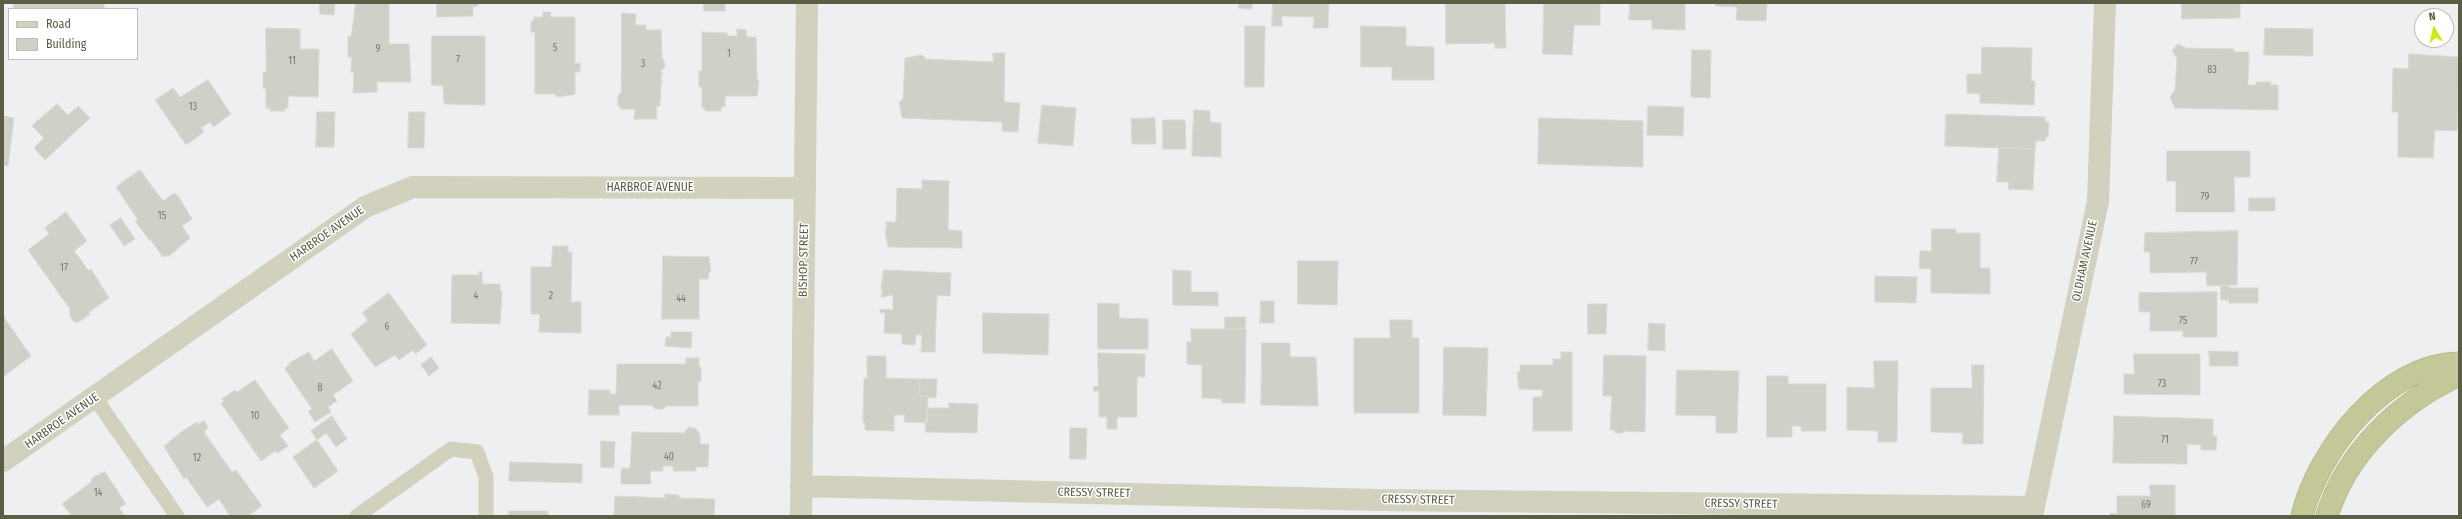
<!DOCTYPE html>
<html>
<head>
<meta charset="utf-8">
<style>
	body { margin:0 }
	#map { position:relative; width:2462px; height:519px; overflow:hidden; background:#eeeff1; font-family:"Fira Sans Condensed",sans-serif }
	canvas { display:block }
	.frame { position:absolute; inset:0; border:4px solid #5c5d45; pointer-events:none }
	.legend { position:absolute; left:8px; top:8px; width:130px; height:52px; box-sizing:border-box; background:#fff; border:1px solid #bebeb5; margin:0; padding:5px 7px; list-style:none; font-size:12px; color:#5c5d45 }
	.legend li { display:flex; align-items:center; gap:8px; height:20px }
	.legend b { width:20px; border:1px solid #bebeb5 }
	.north { position:absolute; left:2414px; top:8px; width:40px; height:40px; box-sizing:border-box; background:#fff; border:1px solid #bebeb5; border-radius:50%; rotate:351deg; font-size:11px; font-weight:700; line-height:16px; text-align:center; color:#5c5d45 }
	.north::after { content:''; display:block; margin:auto; width:14px; height:18px; background:#d0ea0e; clip-path:polygon(50% 0,100% 100%,50% 72%,0 100%) }
</style>
</head>
<body>
<div id="map">
<canvas width="2462" height="519"></canvas>
<div class="frame"></div>
<ul class="legend">
<li><b style="height:5px;background:#d1d1be"></b>Road</li>
<li><b style="height:11px;background:#cfd1c8"></b>Building</li>
</ul>
<div class="north">N</div>
</div>
<script>
const context = document.querySelector('canvas').getContext('2d');
context.lineJoin = 'round';
function paint(path, color) { context.fillStyle = color; context.fill(path, 'evenodd'); }
function strokePath(path, color, width, dash) { context.strokeStyle = color; context.lineWidth = width; context.lineCap = dash ? 'butt' : 'round'; context.setLineDash(dash || []); context.stroke(path); }
function write(font, color, halo, rows, align = 'center') {
  context.font = font + ' "Fira Sans Condensed",sans-serif'; context.lineWidth = 3; context.setLineDash([]); context.textBaseline = 'middle'; context.strokeStyle = halo; context.fillStyle = color; for (const [text, x, y, turn = 0] of rows) {
    context.save(); context.translate(x, y); context.rotate((+turn || 0) * Math.PI / 180); context.textAlign = isNaN(turn) ? turn : align; if (halo) context.strokeText(text, 0, 0); context.fillText(text, 0, 0); context.restore();
  }
}
const building = new Path2D(`
	M14,3h90v6h-90z
	M320,3h15l-1,12 -14,-1z
	M356,3h33v41h20l2,38h-34v10l-24,1 1,-21h-3l1,-15h-4v-21h3z
	M437,3h41v3l-5,1v9l-36,1z
	M704,3h21v8h-21z
	M1239,3h13v6l-13,-1z
	M1273,3h56l-1,25h-15l1,-11 -32,-1v10h-10z
	M1446,3h59l1,45h-11v-5l-49,1z
	M1544,3h56v22h-26l-2,30 -29,-1z
	M1630,3h55v27l-33,-1v-9h-23z
	M1716,3h51l-1,18 -30,-1 1,-13 -21,-1z
	M2182,3h58v15l-58,1z
	M543,12h8l-1,5h25v47l5,-1v9h-5v22l-17,3 -4,-3h-19v-62h-4v-11h3v-4h9z
	M622,13l14,1 -1,11h11v5h15l1,28 2,2 1,7 -4,4 2,4h-2v7l2,-1 -2,3 -1,22h-4l1,13h-23l1,-10h-14l-3,-4v-9l3,-4z
	M1245,26h20l-1,61h-19z
	M1361,26l45,1v19l28,1v33h-42v-13h-31z
	M266,28l34,1v20h19l-1,48 -30,-1v12h-3v3h-15v-3h-4v-20h-3v-16h3z
	M2265,28l48,1v27l-49,-1z
	M737,29l9,1 1,7h9l1,43h2l-2,16h-32v11h-4v4h-16v-3h-3v-21h-3v-16h3v-39l25,1v3h10z
	M432,36h53v69l-41,-1 -1,-18 -11,-1z
	M2178,44l8,4 48,1v3h15l-1,33h8v-3h15l-1,3h8v25l-103,-2 -5,-11 5,-7 2,-32 -5,-7z
	M1982,47l50,1 -1,33h4l-1,24 -54,-2v-9l-13,-1v-19h14z
	M1692,50h19l-1,48 -19,-1z
	M993,53h12l-1,49 16,1 -2,29 -16,-1v-9l-100,-4 -3,-16 4,-3 2,-41 17,-3 4,4 67,3z
	M2409,54l50,3 -2,74 -22,-1 -2,28 -35,-1v-45h-6l1,-44 15,1z
	M208,80l23,34 -18,13 -3,-5 -9,6 3,4 -18,13 -31,-45 18,-12 7,9z
	M57,104l11,11 10,-9 12,12 -45,42 -11,-12 10,-10 -12,-12z
	M1042,105l34,3 -3,38 -35,-3z
	M1648,106l36,1 -1,29 -36,-1z
	M1194,110l16,1v11l11,1v34l-29,-1z
	M317,112h18l-1,35h-18z
	M409,112h16l-1,36h-16z
	M1946,114l99,3v5h4l-1,15h-2l-1,4h-9l-1,8 -90,-3z
	M3,116l11,2 -6,48 -5,-1z
	M1155,118l1,26h-24l-1,-25z
	M1539,118l104,3v46l-105,-3z
	M1163,120h22l1,29h-23z
	M1999,148l36,1 -2,41 -25,-1 1,-7h-12z
	M2167,151h83v26h-16l1,35h-59v-31h-9z
	M140,170l23,31 11,-8 5,4 13,22 -10,7 8,12 -22,19 -1,-2 -4,2 -12,-17 -1,1 -15,-20 3,-1 -22,-33z
	M922,180l27,1 -1,49 14,1v17l-74,-1 -3,-16 3,-6h-2v-3h10l1,-34 25,1z
	M2249,198h26v13h-26z
	M66,212l21,29 -13,10 15,20 2,-2 18,29 -20,14 1,2 -11,8h-5l-4,-6v-7l-42,-59 21,-16 -4,-6z
	M121,218l14,21 -11,7 -14,-21z
	M1932,229h24v4h24v35h10v26l-59,-1v-24l-12,-1 1,-17h11z
	M2238,231l-1,54 -30,1 -1,-14 -56,1v-21h-6l1,-19z
	M553,246h15v6h4l-1,50h10v31l-42,-1 1,-18h-9v-47h20z
	M663,256l46,1 2,15h-2l-1,7h-9v40h-37z
	M1298,261h40l-1,44 -39,-1z
	M884,270l67,3 -1,23 -13,-1 -2,57h-14l1,-17h-6l-1,10 -13,-1v-10l-18,-1 1,-20h-5v-4l13,1v-15l-12,2v-2h2l-2,-8z
	M1173,270l18,1v21h27v14l-45,-1z
	M479,272h3v12h18v7h2l-2,33 -49,-1 1,-48h27z
	M1875,276l42,1 -1,26 -41,-1z
	M2221,286h8v2h29v15h-29v-3h-8z
	M2217,292v45h-34v-6h-33v-19h-11v-19z
	M389,293l38,52 -12,9 -2,-4 -14,10 -4,-5 -20,12 -24,-33 17,-14 -6,-7z
	M1261,301h13v22h-14z
	M1098,303l21,1v14l29,1v30h-50z
	M1588,304h19l-1,30h-18z
	M983,313l66,1 -1,41 -65,-2z
	M3,316l28,40 -28,21z
	M1225,317h21l-1,12h-20z
	M1390,320h22v18h7v75h-65v-75h36z
	M1649,323l16,1v27l-17,-1z
	M1191,329h55l-1,74h-23v-4l-20,-1v-33l-15,-1v-22h4z
	M671,332h21l-1,16 -26,-2 1,-9h5z
	M1262,343h28v14h26l2,49 -57,-1z
	M1444,347l44,1 -2,68 -43,-1z
	M332,349l21,32 -20,14 4,6 -9,6 3,5 -16,10 -7,-11 4,-2 -27,-40 6,-7 18,-10 5,9z
	M2209,351l29,1v14h-28z
	M1561,352h11v79h-39v-34h9l1,-7 -24,-1 -2,-17h3v-7h33v-6h8z
	M1098,353l47,1v23h-8v40h-20v12h-10v-12h-8v-26h-6l1,-5h4z
	M2134,354h66v41l-76,-1v-20h10z
	M1604,355l42,1 -1,76 -22,-1v2h-8v-3h-5l2,-34h-9z
	M867,356h19v22l34,1v17h8l-1,27 -23,-1 1,-7h-11v16l-29,-1v-7h-2l1,-45h3z
	M431,357l8,11 -10,8 -8,-11z
	M686,358h13v9h2v15l-3,-1v25h-31l-4,3h-8l-3,-4h-33v10h-31l1,-25h21v4h6l1,-30h69z
	M1874,361h24l-1,81h-19v-11l-31,-1v-43l27,1z
	M1972,365h12l-1,79h-21l1,-11 -32,-1v-44h41z
	M1677,370l62,1 -2,62h-21v-17l-40,-1z
	M1767,376h21v8h38v47h-25v-5h-9v11h-25z
	M920,379h17l-1,19 -16,-2z
	M255,380l34,48 -9,7 8,11 -10,7 -3,-2 -14,10 -40,-58 3,-2 -2,-2 13,-9 2,2z
	M949,403l29,1 -1,29 -52,-1 2,-24h22z
	M332,416l15,23 -11,8 -10,-14 -9,7 -6,-9z
	M2114,416l99,3v17h4l-1,14h-15v-5l-14,-1v20l-74,-1z
	M204,421l4,6 -4,5 28,40 4,-2 26,36 -14,10h-18l-11,-17 -12,8 -21,-30 -2,2 -20,-33 17,-14 16,-10 2,2z
	M689,427l6,1 5,6v10h9l-1,23h-12v4h-23v-5h-10v5h-13l1,13h-30v-15l9,-1 2,-36 52,1z
	M1070,428h17l-1,31h-16z
	M317,440l21,31 -24,17 -21,-31z
	M601,441l14,1 -1,26 -13,-1z
	M510,462l72,2v19l-73,-2z
	M105,472l21,32 -7,4 6,8h-53l-10,-12 29,-22 1,-4z
	M2150,485h25v31h-65v-3l7,1v-18h33z
	M665,494l14,1v3l36,1 -1,17h-100l1,-20 50,2z
	M509,511h39v5h-39z`);
paint(building, '#cfd1c8');
strokePath(building, '#d8dad2', 1);
const trunk = new Path2D(`
	M2302,516c16,-66 83,-152 157,-153
	M2327,516c19,-63 73,-114 132,-141`);
strokePath(trunk, '#a7ac6e', 23);
strokePath(new Path2D(`
	M95,398l82,118
	M357,516l94,-67 26,3 9,25v39`), '#d1d1be', 15);
strokePath(new Path2D(`
	M3,461l362,-254 48,-20 392,1
	M801,486l577,14 656,7
	M801,516l6,-513
	M2032,516l66,-315 7,-198`), '#d1d1be', 22);
strokePath(trunk, '#c4c898', 22);
write('10px', '#797a66', null, [
	["5",555,48],
	["9",378,49],
	["1",729,54],
	["7",458,60],
	["11",292,61],
	["3",643,64],
	["83",2212,70],
	["13",193,107],
	["79",2205,197],
	["15",162,216],
	["77",2194,262],
	["17",64,268],
	["4",476,296],
	["2",551,296],
	["44",681,299],
	["75",2183,321],
	["6",387,327],
	["73",2162,384],
	["42",657,386],
	["8",320,388],
	["10",255,416],
	["71",2165,440],
	["40",669,457],
	["12",197,458],
	["14",98,493],
	["69",2146,505]
]);
write('12px', '#5c5d45', '#fff', [
	["HARBROE AVENUE",650,188],
	["HARBROE AVENUE",327,234,-35],
	["BISHOP STREET",804,260,-89],
	["OLDHAM AVENUE",2085,261,-78],
	["HARBROE AVENUE",62,421,-35],
	["CRESSY STREET",1094,493,1],
	["CRESSY STREET",1418,500,1],
	["CRESSY STREET",1741,504,1]
]);
</script>
</body>
</html>
